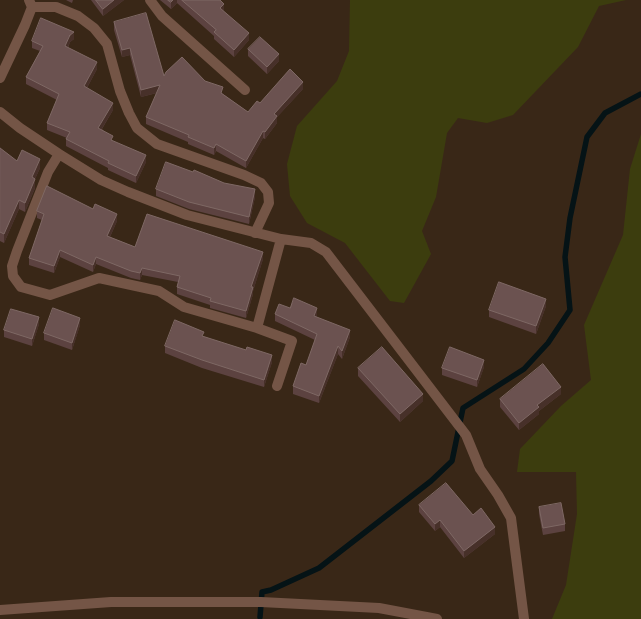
<!DOCTYPE html>
<html>
<head>
<meta charset="utf-8">
<style>
	body { margin:0 }
	canvas { display:block; background:#392717 }
</style>
</head>
<body>
<canvas width="641" height="619"></canvas>
<script>
const context = document.querySelector('canvas').getContext('2d');
context.lineJoin = 'round';
function paint(path, color) { context.fillStyle = color; context.fill(path, 'evenodd'); }
function strokePath(path, color, width, dash) { context.strokeStyle = color; context.lineWidth = width; context.lineCap = dash ? 'butt' : 'round'; context.setLineDash(dash || []); context.stroke(path); }
paint(new Path2D(`
	M350,0h276l-27,6 -21,41 -65,68 -26,8 -29,-5 -11,15 -11,64 -14,34 9,23 -27,49 -14,-2 -45,-58 -38,-20 -17,-27 -3,-32 10,-38 40,-45 12,-30z
	M641,134v485h-89l14,-34 11,-71 -1,-42h-59l3,-23 41,-43 30,-26 -7,-55 39,-90 7,-66z`), '#3c3d0e');
strokePath(new Path2D(`
	M260,617l2,-25 9,-2 48,-22 112,-87 21,-20 11,-53 61,-39 24,-26 22,-33 -5,-53 5,-39 17,-81 18,-24 36,-19`), '#051316', 5.5);
strokePath(new Path2D(`
	M150,0l12,16 83,74
	M32,7h24l22,9 16,12 13,16 13,47 9,22 8,15 20,16 87,31 17,8 7,9 1,11 -14,30
	M0,78l25,-53 7,-18 -3,-7
	M0,112l20,16 39,26 42,26 27,12 59,23 94,24 30,4 15,9 140,183 14,34 18,26 13,23 13,101
	M59,154l-11,18 -31,79 -5,15 1,10 8,11 29,8 49,-17 60,13 25,16 73,21 24,-89
	M257,328l35,13 -15,45
	M0,610l111,-8h150l118,6 58,11`), '#745546', 10);
paint(new Path2D(`
	M66,0h7l-1,3z
	M91,0h33l-21,16z
	M160,0h60l4,12 25,28 -15,17 -20,-18v-3l-37,-33 -6,6z
	M114,22l50,54 41,5 43,31 12,-9 43,-14 -26,28v6l-12,16 -2,-1 -17,30 -30,-17 -2,4 -26,-11v-2l-42,-18v-7l11,-24 -16,4 -11,-42 -8,2 -8,-27z
	M74,39l-4,3 -2,6 29,21 -10,19 26,22 -11,19 11,12 33,21 -10,21 -28,-13v-2l-42,-22v-7l1,-1 -20,-8v-7l10,-23 -31,-16v-7l14,-26 -8,-3v-7z
	M248,49l31,12 -12,13 -19,-18z
	M0,148l17,13 23,7 -5,11v9l-10,24 -6,-3 -15,34 -4,-2z
	M156,189l99,8 -6,27 -60,-15 -33,-13z
	M37,211l80,10 -7,16 25,10 128,12 -10,32v3l-7,24 -36,-10v-3l-33,-11v-7l1,-5 -36,-7 -2,5 -9,-2 -35,-14 -3,8 -33,-15 -6,16 -25,-8v-7l13,-38 -5,-2z
	M546,306l-10,28 -47,-17v-7z
	M290,308l27,8 -1,2 34,19 -8,22 -4,-5 -19,49 -26,-9v-8l13,-21 9,-25 -40,-19v-7z
	M39,324l-7,22 -28,-9v-7z
	M80,325l-8,25 -28,-10v-7z
	M204,337l68,25 -8,25 -62,-19 -37,-15v-7z
	M484,367l-7,20 -35,-12v-7z
	M358,368l65,33 -23,21 -42,-46z
	M561,394l-22,17v3l-20,16 -19,-23v-8z
	M419,505l54,10 22,19 -31,24 -24,-31 -5,4 -16,-19z
	M539,507l26,17v7l-22,4 -4,-21z`), '#5c4240');
paint(new Path2D(`
	M114,0h10l-21,16v-7z
	M173,0h4v3l-6,6v-7z
	M224,4v7l-4,5v-8z
	M74,32v7l-4,3 -5,11v-7l4,-10z
	M249,33v7l-15,17v-7z
	M130,48v7l-8,2v-7z
	M279,54v7l-12,13v-7z
	M97,62v7l-13,24v-7z
	M303,82v7l-26,28v6l-12,16v-7l9,-18z
	M160,85v7l-19,5v-7z
	M113,103v7l-15,25v-7z
	M263,131v7l-17,30v-7z
	M216,144v7l-2,4v-7z
	M146,155v7l-10,21v-7z
	M40,159v9l-5,11v9l-10,24v-9l7,-26z
	M255,189v8l-6,27v-7z
	M19,200v9l-15,34v-9z
	M117,214v7l-10,22v-7z
	M60,250v7l-6,16v-7z
	M263,252v7l-10,32v3l-7,24v-7l5,-24z
	M96,257v7l-3,8v-7z
	M142,268v7l-2,5v-7z
	M546,299v7l-10,28v-8z
	M317,308v8l-3,8v-8z
	M39,317v7l-7,22v-7z
	M80,318v7l-8,25v-7z
	M350,330v7l-8,22v-8z
	M338,346v8l-19,49v-7z
	M272,355v7l-8,25v-7z
	M484,360v7l-7,20v-7z
	M561,387v7l-22,17v3l-20,16v-7l18,-18z
	M423,394v7l-23,21v-8z
	M440,520v7l-5,4v-7z
	M495,527v7l-31,24v-7z`), '#473029');
const building = new Path2D(`
	M96,0h18l-11,9z
	M168,0h5l-2,2z
	M182,0h38l4,4 -4,4 29,25 -15,17 -20,-18 2,-2z
	M146,13l18,63 2,-4 16,-15 23,24 18,6 -2,6 27,19 9,-11 3,2 30,-34 13,13 -29,32 3,2 -12,16 -2,-1 -17,30 -30,-17 -2,4 -26,-11 1,-2 -43,-18 14,-32 -19,5 -11,-42 -8,2 -8,-28z
	M41,18l33,14 -5,4 1,-1 -5,11 32,16 -13,24 29,17 -15,25 15,8 -2,4 35,15 -10,21 -28,-13 1,-2 -43,-22 4,-7 -23,-9 12,-29 -33,-17 17,-31 -11,-5z
	M260,37l19,17 -12,13 -19,-18z
	M0,148l17,13 5,-11 18,9 -8,18 3,2 -10,24 -6,-3 -15,34 -4,-2z
	M166,162l27,10 1,-2 30,13 31,6 -6,28 -60,-15 -33,-13z
	M47,186l46,23 2,-5 22,10 -10,22 28,11 12,-33 116,38 -12,35h2l-7,24 -36,-10 1,-3 -34,-11 3,-11 -38,-8 -2,5 -9,-2 -35,-14 -3,8 -33,-15 -6,16 -25,-8 15,-44 -7,-3z
	M499,282l47,17 -10,27 -47,-16z
	M294,298l23,10 -3,8 36,14 -8,21 -4,-5 -19,50 -26,-10 8,-23 5,2 11,-31 -42,-20 4,-10 11,4z
	M53,308l27,10 -8,25 -28,-10z
	M11,309l28,8 -7,22 -28,-9z
	M175,320l29,12 -2,4 44,14 1,-3 25,8 -8,25 -62,-20 -37,-14z
	M382,347l41,47 -23,20 -42,-46z
	M450,347l34,13 -7,20 -35,-12z
	M543,364l18,23 -24,18 2,2 -20,16 -19,-24z
	M446,483l27,32 8,-7 14,19 -31,24 -24,-31 -5,4 -16,-19z
	M561,503l4,21 -22,4 -4,-21z`);
paint(building, '#6b5250');
strokePath(building, '#7e6864', 1);
</script>
</body>
</html>
